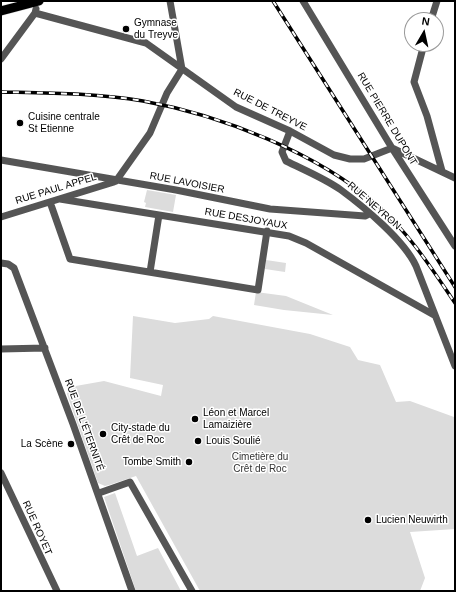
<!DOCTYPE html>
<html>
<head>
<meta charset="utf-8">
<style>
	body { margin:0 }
	#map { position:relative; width:456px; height:592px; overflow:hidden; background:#fff; font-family:Helvetica,sans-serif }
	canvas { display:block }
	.frame { position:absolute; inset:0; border:2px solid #000; pointer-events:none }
	.north { position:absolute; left:404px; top:12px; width:40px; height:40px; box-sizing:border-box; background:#fff; border:1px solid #999; border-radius:50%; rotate:9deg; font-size:11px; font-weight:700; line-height:16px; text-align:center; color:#000 }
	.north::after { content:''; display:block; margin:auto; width:14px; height:18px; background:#000; clip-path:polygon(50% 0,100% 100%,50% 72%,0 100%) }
</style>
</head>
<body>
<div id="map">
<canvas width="456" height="592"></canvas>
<div class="frame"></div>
<div class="north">N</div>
</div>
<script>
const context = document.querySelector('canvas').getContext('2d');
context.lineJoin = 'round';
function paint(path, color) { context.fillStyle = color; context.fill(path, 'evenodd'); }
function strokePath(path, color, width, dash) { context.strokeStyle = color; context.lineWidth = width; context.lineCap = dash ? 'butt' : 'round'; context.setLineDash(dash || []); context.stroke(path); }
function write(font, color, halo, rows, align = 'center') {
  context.font = font + ' Helvetica,sans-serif'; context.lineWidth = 3; context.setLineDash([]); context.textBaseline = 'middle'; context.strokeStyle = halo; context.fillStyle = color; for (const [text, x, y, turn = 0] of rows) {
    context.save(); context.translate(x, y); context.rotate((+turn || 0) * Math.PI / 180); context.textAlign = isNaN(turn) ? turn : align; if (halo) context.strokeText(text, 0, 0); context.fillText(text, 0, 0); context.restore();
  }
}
paint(new Path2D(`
	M147,190l29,5 -3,17 -28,-5 1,-4 -2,-1z
	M266,260l20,3 -1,9 -20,-3z
	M256,292l30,4 47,19 -49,-5 -30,-5z
	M133,316l42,7 34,-4 4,-3 97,18 40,13 8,13 22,5 16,37 14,-1 44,16 1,112 -45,3 15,46 -5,13h-220l-64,-115 -27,9 -4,1 -7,-3 -31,-89 3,-7 34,-6 57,15 2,-11 -33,-7z
	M115,493l22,63 21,-8 23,43h-45l-32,-94z`), '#dcdcdc');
const major = new Path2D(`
	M1,11l38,-10`);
strokePath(major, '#dbdbdb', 10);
strokePath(new Path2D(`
	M170,1l12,68
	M303,1l89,147 63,98
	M35,13l111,30 90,64 54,24 44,24 16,4h14l28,-11 63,30
	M431,20l6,-19
	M424,44l-10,38 13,34 15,55
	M1,59l34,-46 1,-4
	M290,131l-8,21 4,9c18,9 38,17 55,29 23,17 63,50 75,76l39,100
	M1,160l175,30 94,19 95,7 4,-2
	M116,181l34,-48 17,-40 15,-24
	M60,199l229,37 17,7 128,72
	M50,202l20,57 188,31 9,-59
	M1,217l113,-35
	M1,263l7,1 6,4 59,156 59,167
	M150,272l9,-57
	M1,349l44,-1
	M1,473l56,118
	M99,493l31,-11 62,109`), '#555', 7);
strokePath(major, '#000', 9);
const rail = new Path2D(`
	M273,1l182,286
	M1,92c47,1 95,1 142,9 78,14 175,52 235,105 31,27 54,63 77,97`);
strokePath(rail, '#000', 3.5);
strokePath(rail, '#fff', 2, [6]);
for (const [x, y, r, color] of [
	[126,29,4,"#000"],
	[20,123,4,"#000"],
	[195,419,4,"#000"],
	[103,434,4,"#000"],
	[198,441,4,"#000"],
	[71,444,4,"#000"],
	[189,462,4,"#000"],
	[368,520,4,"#000"]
]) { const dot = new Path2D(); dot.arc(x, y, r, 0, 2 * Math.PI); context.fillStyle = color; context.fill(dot); strokePath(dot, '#fff', 1.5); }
write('10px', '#000', '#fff', [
	["Gymnase",134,23],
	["du Treyve",134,35],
	["Cuisine centrale",28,117],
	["St Etienne",28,129],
	["Léon et Marcel",203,413],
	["Lamaizière",203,425],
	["City-stade du",111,428],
	["Crêt de Roc",111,440],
	["Louis Soulié",206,441],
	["La Scène",63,444,"right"],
	["Tombe Smith",181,462,"right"],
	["Lucien Neuwirth",376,520]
], 'left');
write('10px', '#000', '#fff', [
	["RUE DE TREYVE",270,110,27],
	["RUE PIERRE DUPONT",387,119,59],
	["RUE LAVOISIER",187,183,11],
	["RUE PAUL APPEL",56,189,-17],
	["RUE NEYRON",374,206,41],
	["RUE DESJOYAUX",246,219,10],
	["RUE DE L'ÉTERNITÉ",84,425,70],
	["RUE ROYET",37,528,66]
]);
write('10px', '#333', '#fff', [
	["Cimetière du",260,457],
	["Crêt de Roc",260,469]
]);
</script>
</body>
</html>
